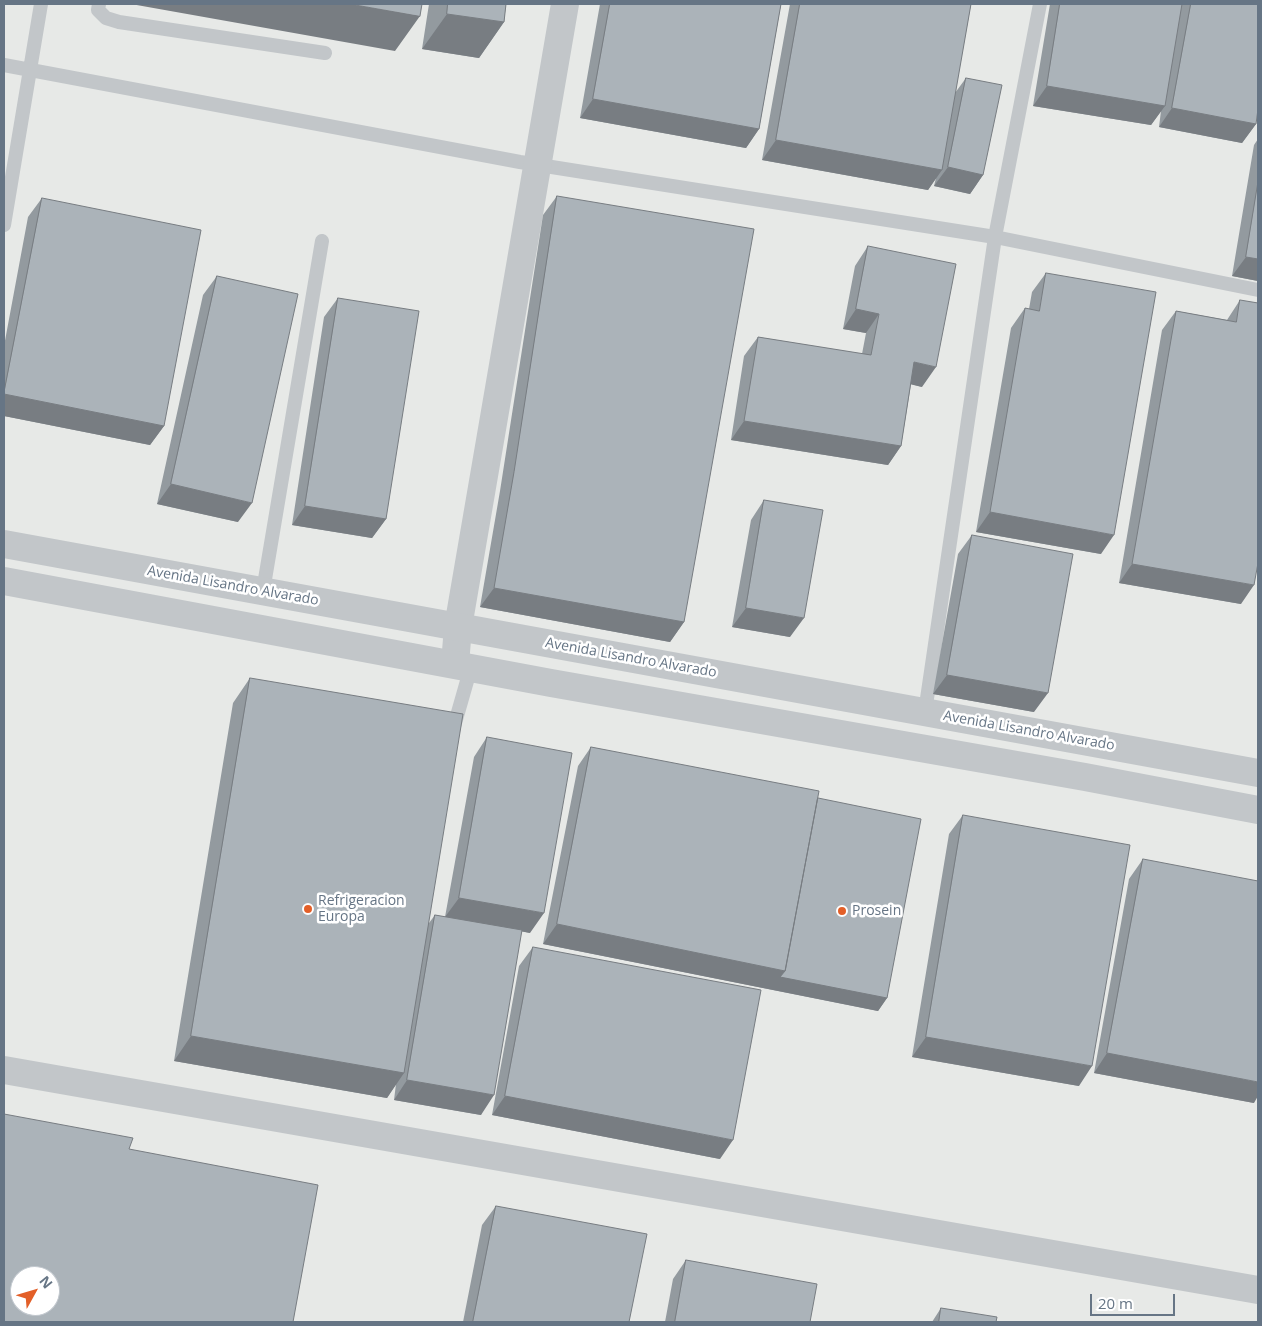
<!DOCTYPE html>
<html>
<head>
<meta charset="utf-8">
<style>
	body { margin:0 }
	#map { position:relative; width:1262px; height:1326px; overflow:hidden; background:#f7f7f4; font-family:"Open Sans",sans-serif }
	canvas { display:block }
	.frame { position:absolute; inset:0; border:5px solid #667585; pointer-events:none }
	.north { position:absolute; left:10px; top:1266px; width:50px; height:50px; box-sizing:border-box; background:#fff; border:1px solid #c2c8ce; border-radius:50%; rotate:51deg; font-size:14px; font-weight:700; line-height:20px; text-align:center; color:#667585 }
	.north::after { content:''; display:block; margin:auto; width:18px; height:22px; background:#e35f28; clip-path:polygon(50% 0,100% 100%,50% 72%,0 100%) }
	.scale { position:absolute; left:1090px; top:1294px; width:85px; height:22px; box-sizing:border-box; border:2px solid #667585; border-top:0; padding-left:6px; font-size:15px; line-height:18px; white-space:nowrap; color:#667585; -webkit-text-stroke:4px #fff; paint-order:stroke }
</style>
</head>
<body>
<div id="map">
<canvas width="1262" height="1326"></canvas>
<div class="frame"></div>
<div class="north">N</div>
<div class="scale">20 m</div>
</div>
<script>
const context = document.querySelector('canvas').getContext('2d');
context.lineJoin = 'round';
function paint(path, color) { context.fillStyle = color; context.fill(path, 'evenodd'); }
function strokePath(path, color, width, dash) { context.strokeStyle = color; context.lineWidth = width; context.lineCap = dash ? 'butt' : 'round'; context.setLineDash(dash || []); context.stroke(path); }
function write(font, color, halo, rows, align = 'center') {
  context.font = font + ' "Open Sans",sans-serif'; context.lineWidth = 5; context.setLineDash([]); context.textBaseline = 'middle'; context.strokeStyle = halo; context.fillStyle = color; for (const [text, x, y, turn = 0] of rows) {
    context.save(); context.translate(x, y); context.rotate((+turn || 0) * Math.PI / 180); context.textAlign = isNaN(turn) ? turn : align; if (halo) context.strokeText(text, 0, 0); context.fillText(text, 0, 0); context.restore();
  }
}
paint(new Path2D(`
	M4,4h1254v1318h-1254zM20,1276h30v30h-30z`), '#e7e9e7');
strokePath(new Path2D(`
	M99,4l-1,6 8,8 13,4 206,31
	M4,65l516,97 475,75 263,53
	M4,225l37,-221
	M263,591l59,-350
	M925,712l70,-475 45,-233
	M453,730l18,-63`), '#c2c6c9', 14);
strokePath(new Path2D(`
	M455,664l3,-37 107,-623
	M4,1070l1254,220`), '#c2c6c9', 28);
strokePath(new Path2D(`
	M4,544l1254,229
	M4,581l547,102 534,94 173,33`), '#c2c6c9', 28);
paint(new Path2D(`
	M429,4h77l-2,18 -25,36 -57,-9z
	M600,4h181l-22,125 -13,19 -166,-30z
	M790,4h181l-16,89 11,-15 17,97 -13,19 -36,-8 2,-8 -8,12 -166,-30z
	M1050,4h208l-2,120 -14,19 -83,-16 2,-16 -10,14 -118,-19z
	M1258,139v142l-26,-5 22,-131z
	M557,196l127,426 -14,20 -190,-35 20,-116 43,-276z
	M42,198l122,228 -14,19 -146,-29v-70l24,-129z
	M868,246l54,141 -11,-3 -10,62 -13,19 -157,-25 13,-84 14,-19 104,17 4,-21 -23,-4 12,-63z
	M1046,273l55,281 -125,-22 35,-204 14,-20 4,1 3,-17z
	M217,276l21,246 -81,-18 46,-209z
	M338,298l48,221 -14,19 -80,-13 32,-208z
	M1240,300l1,304 -122,-21 43,-253 14,-19 51,9z
	M764,500l26,137 -58,-10 19,-107z
	M972,535l62,177 -101,-18 25,-140z
	M250,678l179,245 6,-8 10,2 29,-160 13,-20 43,196 -9,-2 -40,184 -87,-15 2,-16 -9,14 -213,-37 59,-358z
	M591,747l227,51 69,200 -9,13 -335,-67 35,-178z
	M963,815l116,271 -167,-29 37,-223z
	M1143,859l111,244 -160,-30 35,-194z
	M533,947l187,212 -228,-44 27,-149z
	M496,1206l133,116h-166l19,-97z
	M686,1260l124,62h-145l8,-43z
	M941,1308l55,14h-64z`), '#939a9f');
paint(new Path2D(`
	M131,4h219l70,12 -25,35z
	M447,14l57,8 -25,36 -57,-9z
	M1047,86l118,20 -14,19 -118,-19z
	M593,99l166,30 -13,19 -166,-30z
	M1172,108l84,16 -14,19 -83,-16z
	M776,140l166,30 -14,20 -166,-30z
	M948,167l35,8 -13,19 -36,-8z
	M1246,257l12,2v22l-26,-5z
	M856,309l23,5 -13,19 -23,-4z
	M914,362l22,5 -14,20 -21,-5z
	M4,394l160,32 -14,19 -146,-29z
	M744,421l157,25 -13,19 -157,-25z
	M171,484l81,19 -14,19 -81,-18z
	M305,506l81,13 -14,19 -80,-13z
	M990,512l124,23 -13,19 -125,-22z
	M1132,564l122,21 -13,19 -122,-21z
	M494,588l190,34 -14,20 -190,-35z
	M746,608l58,10 -14,19 -58,-10z
	M947,675l101,18 -14,19 -101,-18z
	M459,898l85,15 -14,20 -85,-16z
	M557,924l228,47 102,27 -9,13 -335,-67z
	M191,1036l213,37 -17,25 -213,-37z
	M926,1037l166,29 -13,20 -167,-29z
	M1107,1053l151,29v14l-4,7 -160,-30z
	M407,1080l87,15 -13,20 -87,-15z
	M505,1096l228,44 -13,19 -228,-44z`), '#787d82');
const building = new Path2D(`
	M350,4h72l-2,12z
	M448,4h58l-2,18 -57,-8z
	M610,4h171l-22,125 -166,-30z
	M800,4h171l-29,166 -166,-30z
	M1060,4h122l-17,102 -118,-20z
	M1191,4h67v105l-2,15 -84,-16z
	M966,78l36,7 -19,90 -35,-8z
	M1258,182v77l-12,-2z
	M557,196l197,33 -70,393 -190,-34 20,-116z
	M42,198l159,32 -37,196 -160,-32z
	M868,246l88,18 -20,103 -22,-5 -13,84 -157,-25 14,-84 113,18 8,-41 -23,-5z
	M1046,273l110,19 -42,243 -124,-23 35,-204 14,3z
	M217,276l81,18 -46,209 -81,-19z
	M338,298l81,13 -33,208 -81,-13z
	M1240,300l18,3v260l-4,22 -122,-21 44,-253 60,11z
	M764,500l59,10 -19,108 -58,-10z
	M972,535l101,19 -25,139 -101,-18z
	M250,678l213,36 -59,359 -213,-37z
	M487,737l85,16 -28,160 -85,-15z
	M591,747l228,44 -34,180 -228,-47z
	M818,798l103,21 -34,179 -107,-21 5,-6z
	M963,815l167,30 -38,221 -166,-29z
	M1143,859l115,22v201l-151,-29z
	M435,915l87,15 -28,165 -87,-15z
	M533,947l228,43 -28,150 -228,-44z
	M4,1114l129,24 -4,11 189,36 -25,137h-289zM20,1276h30v30h-30z
	M496,1206l151,28 -18,88h-156z
	M686,1260l131,24 -7,38h-135z
	M941,1308l56,9 -1,5h-57z`);
paint(building, '#abb3b9');
strokePath(building, '#787d82', 1);
for (const [x, y, r, color] of [
	[308,909,5,"#e35f28"],
	[842,911,5,"#e35f28"]
]) { const dot = new Path2D(); dot.arc(x, y, r, 0, 2 * Math.PI); context.fillStyle = color; context.fill(dot); strokePath(dot, '#fff', 2); }
write('14px', '#667585', '#fff', [
	["Avenida Lisandro Alvarado",233,586,10],
	["Avenida Lisandro Alvarado",631,658,10],
	["Avenida Lisandro Alvarado",1029,731,10]
]);
write('14px', '#667585', '#fff', [
	["Refrigeracion",318,901],
	["Europa",318,917],
	["Prosein",852,911]
], 'left');
</script>
</body>
</html>
